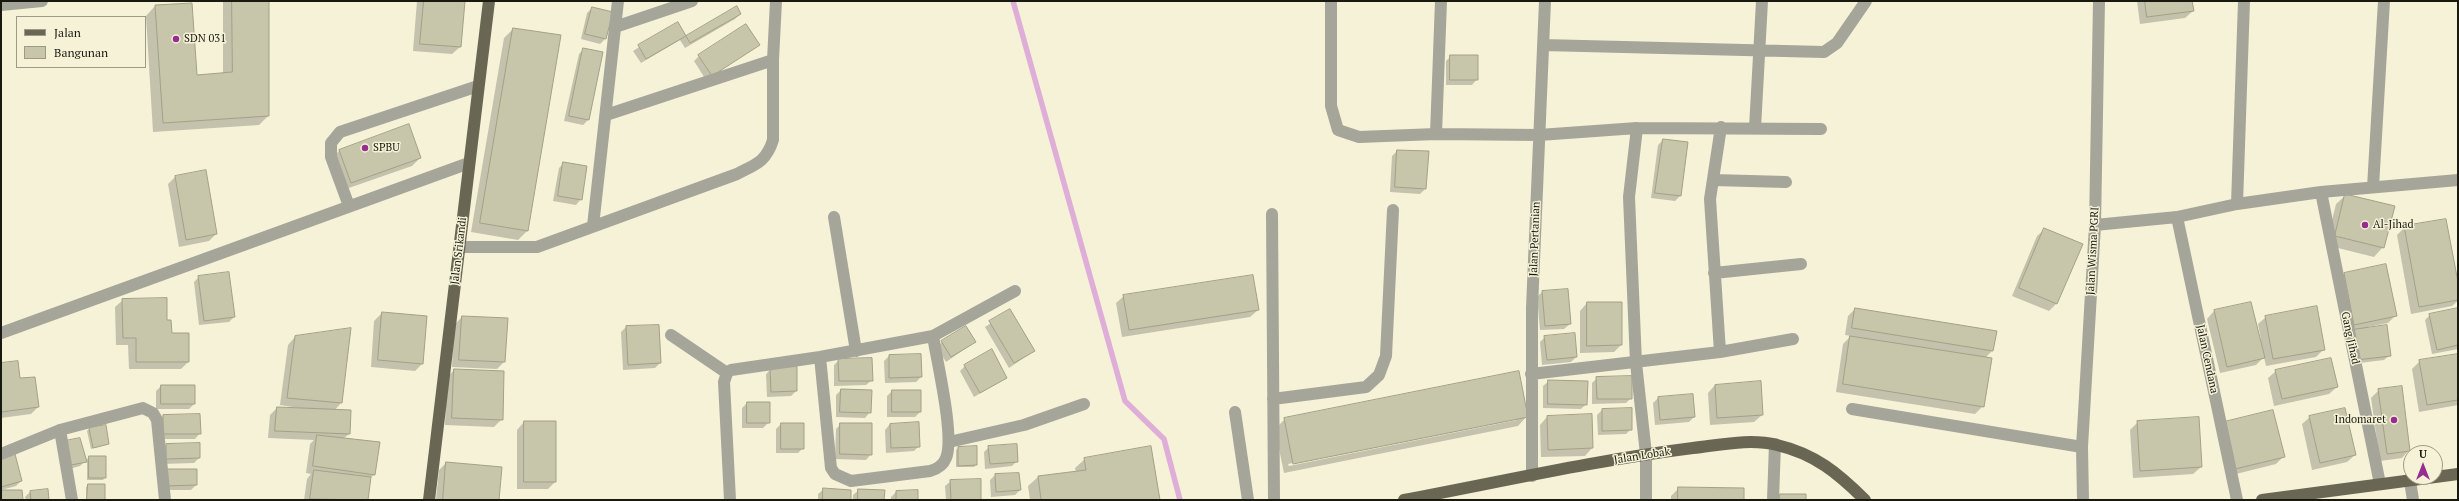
<!DOCTYPE html>
<html>
<head>
<meta charset="utf-8">
<style>
	body { margin:0 }
	#map { position:relative; width:2459px; height:501px; overflow:hidden; background:#f5f2d7; font-family:"PT Serif",serif }
	canvas { display:block }
	.frame { position:absolute; inset:0; border:2px solid #1a1910; pointer-events:none }
	.legend { position:absolute; left:16px; top:16px; width:130px; height:52px; box-sizing:border-box; background:#f5f2d7; border:1px solid #9d9b87; margin:0; padding:5px 7px; list-style:none; font-size:12px; color:#1a1910 }
	.legend li { display:flex; align-items:center; gap:8px; height:20px }
	.legend b { width:20px; border:1px solid #9d9b87 }
	.north { position:absolute; left:2403px; top:445px; width:40px; height:40px; box-sizing:border-box; background:#f5f2d7; border:1px solid #9d9b87; border-radius:50%; rotate:0deg; font-size:11px; font-weight:700; line-height:16px; text-align:center; color:#1a1910 }
	.north::after { content:''; display:block; margin:auto; width:14px; height:18px; background:#972d90; clip-path:polygon(50% 0,100% 100%,50% 72%,0 100%) }
</style>
</head>
<body>
<div id="map">
<canvas width="2459" height="501"></canvas>
<div class="frame"></div>
<ul class="legend">
<li><b style="height:5px;background:#696753"></b>Jalan</li>
<li><b style="height:11px;background:#c7c5aa"></b>Bangunan</li>
</ul>
<div class="north">U</div>
</div>
<script>
const context = document.querySelector('canvas').getContext('2d');
context.lineJoin = 'round';
function paint(path, color) { context.fillStyle = color; context.fill(path, 'evenodd'); }
function strokePath(path, color, width, dash) { context.strokeStyle = color; context.lineWidth = width; context.lineCap = dash ? 'butt' : 'round'; context.setLineDash(dash || []); context.stroke(path); }
function write(font, color, halo, rows, align = 'center') {
  context.font = font + ' "PT Serif",serif'; context.lineWidth = 3; context.setLineDash([]); context.textBaseline = 'middle'; context.strokeStyle = halo; context.fillStyle = color; for (const [text, x, y, turn = 0] of rows) {
    context.save(); context.translate(x, y); context.rotate((+turn || 0) * Math.PI / 180); context.textAlign = isNaN(turn) ? turn : align; if (halo) context.strokeText(text, 0, 0); context.fillText(text, 0, 0); context.restore();
  }
}
paint(new Path2D(`
	M223,1h45v115l-9,9 -106,7 -7,-116 9,-10 41,70 27,-2z
	M417,1h47l-4,46 -8,7 -39,-3z
	M2137,1h54l2,10 -8,7 -45,6z
	M592,8l13,31 -5,5 -19,-5 6,-26z
	M736,8l4,6 -5,5 -50,29 -5,-8 -39,23 -8,-12 44,-28 8,14z
	M513,29l15,201 -10,10 -47,-8 33,-194z
	M758,45l-52,35 -12,-19 5,-5z
	M584,49l4,71 -5,5 -19,-4 15,-67z
	M1451,56l26,23 -5,6h-26v-24z
	M408,126l12,32 -8,8 -69,24 -11,-32 7,-7z
	M1663,140l17,56 -5,5 -24,-3 7,-53z
	M1397,151l28,38 -5,5 -30,-2 2,-36z
	M564,163l17,36 -5,6 -23,-4 6,-33z
	M205,171l11,63 -7,7 -30,6 -11,-63 7,-7z
	M2346,195l37,52 -9,10 -48,-12 10,-41z
	M2405,227l53,61v13l-6,5 -41,8 -14,-79z
	M2045,229l11,75 -7,7 -37,-15 25,-60z
	M2385,265l11,50 -8,8 -20,4 22,28 -6,5 -33,4 -14,-82 7,-8z
	M199,277l35,40 -5,5 -30,3 -5,-43z
	M1542,292l28,32 -6,5 -24,1 -3,-33z
	M1124,296l134,14 -8,7 -128,20 -6,-34z
	M123,300l43,21 5,13 17,28 -7,7h-52l-1,-24h-12l-1,-38z
	M1587,303l34,42 -7,7 -34,1v-42z
	M1855,309l137,42 -7,7 -2,48 -8,8 -139,-22 7,-48 8,-8 -6,-1 3,-19z
	M2458,309v40l-26,5 -7,-34 5,-5z
	M1010,311l24,40 -25,17 -24,-41z
	M2214,311l45,28h2l-3,-15 8,-7 58,32 -8,8 -50,9 -2,-9 -8,8 -36,8 -13,-54z
	M382,313l40,51 -7,7 -44,-4 3,-46z
	M462,317l42,45 -7,7 -45,-2 2,-42z
	M658,326l2,37 -5,5 -32,2 -2,-38 5,-5z
	M349,329l-8,74 -7,8 15,23 -6,5 31,36 -5,4 -2,21h-63l3,-21 4,-5 -5,-1 4,-29 4,-4 -46,-2 2,-23 7,-7 28,1 -25,-4 8,-60 7,-8z
	M1545,337l31,20 -5,5 -29,3 -2,-23z
	M942,342h33l-29,20 -9,-15z
	M2458,355v50l-39,7 -7,-43 8,-8z
	M889,356l32,21 -5,5 -31,1 -1,-22z
	M839,360l33,20 -6,5 -32,1v-21z
	M1,364l18,16 19,27 -7,7 -30,4z
	M965,366l41,12 -32,19 -14,-26z
	M771,369l25,22 -5,5 -24,1 -1,-23z
	M454,370l48,49 -8,8 -49,-2 2,-47z
	M2276,371l61,16 -8,7 -55,12 -6,-28z
	M1597,378l34,20 -5,5 -34,1v-21z
	M1549,381l37,23 -5,5 -38,-1v-22z
	M1715,385l47,30 -8,7 -44,3 -2,-32z
	M161,386l33,18 -5,5h-33v-18z
	M841,390l29,22 -5,6 -29,-1v-22z
	M2379,390l30,60 -7,8 -22,3 -9,-63z
	M892,391l28,21 -5,5h-28v-21z
	M1692,395l2,22 -5,5 -34,3 -2,-22 5,-5z
	M747,403h22v19l-6,6h-21v-20z
	M1602,410l29,19 -5,5 -28,1 -1,-20z
	M1591,415l1,33 -7,8 -44,1 -1,-32 7,-8z
	M163,416l37,17 -5,6h-37v-18z
	M1527,416l-9,10 -234,47 -9,-44 10,-10zM1517,418v2l-228,46 -1,-2z
	M2310,417l45,38 -8,7 -35,8 -10,-46z
	M524,422l31,60 -7,7h-31v-59z
	M2138,422l63,45 -8,7 -60,4 -3,-48z
	M781,424h22v24l-5,5h-22v-24z
	M841,424l30,30 -5,6 -31,-1 1,-30z
	M890,424l29,22 -5,5 -28,2 -1,-23z
	M89,429l19,15 -17,5 -4,-18z
	M2217,431l67,25 -8,8 -48,12z
	M66,442l19,19 -5,5 -14,4z
	M166,445l33,13 -5,5 -32,1 -1,-14z
	M989,447l28,14 -5,5 -27,3 -1,-17z
	M958,448l18,17 -2,2h-18v-17z
	M90,457l15,20 -2,3h-16v-21z
	M1,459l20,22 -5,5 -15,4z
	M1085,459l74,41h-129l-2,-14 10,-9 38,-5 -1,-4z
	M446,463l52,37h-62l3,-30z
	M165,470l31,15 -5,5h-30z
	M1018,474l2,16 -5,5 -24,2 -1,-17 5,-5z
	M951,481l29,19h-34l-1,-14z
	M88,485l16,15h-18v-13z
	M1679,488l64,12h-72v-4z
	M824,489l26,11h-32v-6z
	M859,490l24,10h-30v-5z
	M917,491v9h-26v-3l5,-5z
	M30,492l18,8h-22l-1,-3z`), '#0003');
strokePath(new Path2D(`
	M1013,1l112,400 39,38 16,61`), '#deaed8', 5.5);
const building = new Path2D(`
	M232,1h37v115l-106,7 -8,-118 37,-2 5,72 35,-3z
	M424,1h41l-4,46 -41,-3z
	M2145,1h47l2,10 -47,6z
	M737,6l4,8 -51,29 -4,-7z
	M592,7l21,5 -7,27 -21,-5z
	M678,22l8,14 -40,23 -8,-14z
	M746,24l14,21 -48,31 -14,-21z
	M513,28l48,7 -33,196 -48,-8z
	M583,48l20,4 -14,68 -20,-4z
	M1450,55h28v25h-28z
	M409,124l12,34 -70,25 -12,-33z
	M1663,139l25,3 -7,54 -26,-3z
	M1397,150l32,1 -3,38 -31,-2z
	M563,162l24,4 -5,34 -24,-4z
	M206,170l11,64 -31,6 -11,-64z
	M2345,194l50,12 -11,42 -49,-12z
	M2446,219l12,63v18l-39,7 -15,-81z
	M2044,228l39,16 -26,60 -38,-16z
	M2386,264l11,52 -43,9 -10,-52z
	M229,272l6,45 -31,4 -6,-45z
	M1253,275l6,35 -130,20 -6,-35z
	M1568,289l3,35 -26,2 -3,-35z
	M167,298v22h4l1,13h17v29h-53v-24h-13l-1,-39z
	M1587,302h35v43l-35,1z
	M2251,302l14,56 -38,9 -13,-57z
	M2317,306l8,44 -52,9 -8,-43z
	M1855,308l142,23 -4,20 -141,-23z
	M2458,308v37l-21,5 -8,-36z
	M1010,309l25,42 -21,12 -25,-42z
	M382,312l45,4 -4,48 -45,-4z
	M462,316l46,2 -3,44 -46,-2z
	M659,325l2,38 -33,2 -2,-39z
	M2387,325l4,31 -35,4 -4,-30z
	M966,326l10,16 -25,15 -10,-16z
	M351,328l-9,75 -55,-5 8,-62z
	M1575,333l2,24 -30,3 -3,-24z
	M1850,336l142,22 -8,49 -141,-23z
	M992,349l15,29 -27,15 -16,-28z
	M921,354l1,23 -33,1v-23z
	M2458,354v46l-31,5 -8,-45z
	M872,358l1,23h-34l-1,-22z
	M2331,358l7,29 -56,12 -7,-29z
	M18,361l2,17 15,-1 4,30 -38,5v-49z
	M797,367v24l-26,1 -1,-24z
	M454,369l50,2 -1,49 -51,-2z
	M1519,371l9,46 -235,47 -9,-46z
	M1632,376v23h-35l-1,-22z
	M1548,380l40,1 -1,24 -39,-1z
	M1761,381l2,34 -46,3 -2,-33z
	M161,385h34v19h-34z
	M2402,386l8,65 -23,3 -9,-65z
	M841,389l31,1 -1,23 -31,-1z
	M892,390h29v22h-29z
	M1693,394l2,23 -35,3 -2,-23z
	M747,402h23v21h-23z
	M277,407l74,3 -1,24 -75,-3z
	M1632,408v22l-30,1v-22z
	M2345,408l11,47 -36,8 -11,-47z
	M2273,410l12,47 -50,12 -11,-47z
	M200,414l1,20h-38v-19z
	M1592,414l1,34 -45,2 -1,-34z
	M2199,417l3,50 -62,4 -3,-50z
	M524,421h32v61h-32z
	M919,422l1,25 -29,1 -1,-24z
	M781,423h23v26h-23z
	M840,423h32v32l-32,-1z
	M106,425l3,19 -16,4 -4,-20z
	M317,435l63,7 -5,33 -62,-9z
	M80,438l7,24 -16,3 -6,-24z
	M200,443v15l-34,1v-15z
	M1017,444l1,18 -28,2 -2,-18z
	M977,446v19l-19,1v-19z
	M1151,446l9,54h-119l-3,-24 48,-6 -2,-12z
	M15,454l7,27 -21,6v-29z
	M89,456h17v22h-17z
	M446,462l56,5 -3,33h-56z
	M165,469h32v16l-32,1z
	M314,470l57,7 -3,23 -58,-1z
	M1019,473l2,17 -25,2 -1,-18z
	M981,479v21h-30l-1,-20z
	M88,484h17v16h-18z
	M1678,487l66,1v12h-66z
	M823,488l28,2v10h-28z
	M48,489l1,11h-18l-1,-9z
	M858,489l27,1 -1,10h-26z
	M2,490h20l1,10h-21z
	M918,490v10h-22v-9z
	M1780,494h26v6h-26z`);
paint(building, '#c7c5aa');
strokePath(building, '#a2a086', 1);
strokePath(new Path2D(`
	M1331,1v105l7,24 21,7 77,-3 103,1 98,-7 184,1
	M1,5l41,-4
	M615,27l77,-26
	M1543,45l281,7 13,-9 29,-42
	M606,115l167,-55
	M1637,128l-8,69 7,166 10,91v46
	M1755,128l7,-127
	M1436,134l5,-133
	M1713,180l73,2
	M2373,187l11,-186
	M2321,192l59,292
	M2237,204l7,-203
	M349,206l-18,-49v-14l9,-11 138,-46
	M1272,214l2,286
	M834,217l22,134
	M2177,217l60,283
	M2095,225l82,-8 60,-13 84,-12 137,-12
	M593,226l25,-225
	M460,247h77l200,-73c19,-10 29,-12 36,-34v-80l3,-59
	M1714,273l87,-9
	M1,333l468,-170
	M671,335l56,38
	M1720,352l-10,-153 11,-72
	M820,357l11,111 4,6 16,7 79,-10c7,-2 13,-5 16,-13 9,-21 -9,-96 -13,-122
	M1531,374l189,-22 73,-13
	M1273,399l93,-12 13,-12 7,-19 7,-146
	M1852,409l230,38
	M1235,412l13,88
	M60,430l12,70
	M949,442l75,-17 60,-21
	M1,454l59,-24 83,-22 10,5 4,7 8,80
	M1532,476v-168l13,-307
	M2410,481l3,19
	M730,500l-6,-118 3,-9 4,-3 89,-13 113,-21 82,-45
	M1773,500l2,-56
	M2083,500l-1,-53 13,-222 4,-224`), '#a6a59a', 12);
strokePath(new Path2D(`
	M429,500l60,-499
	M1404,500c96,-18 192,-40 289,-52 27,-3 57,-10 84,-3 38,9 61,28 88,55
	M2262,500l196,-26`), '#696753', 12);
for (const [x, y, r, color] of [
	[176,39,4,"#972d90"],
	[365,148,4,"#972d90"],
	[2365,225,4,"#972d90"],
	[2394,420,4,"#972d90"]
]) { const dot = new Path2D(); dot.arc(x, y, r, 0, 2 * Math.PI); context.fillStyle = color; context.fill(dot); strokePath(dot, '#f5f2d7', 1.5); }
write('11px', '#1a1910', '#f5f2d7', [
	["SDN 031",184,39],
	["SPBU",373,148],
	["Al-Jihad",2373,225],
	["Indomaret",2386,420,"right"]
], 'left');
write('11px', '#1a1910', '#f5f2d7', [
	["Jalan Pertanian",1535,239,-88],
	["Jalan Srikandi",459,251,-83],
	["Jalan Wisma PGRI",2093,251,-87],
	["Gang Jihad",2350,338,78],
	["Jalan Cendana",2207,359,78],
	["Jalan Lobak",1642,456,-9]
]);
</script>
</body>
</html>
